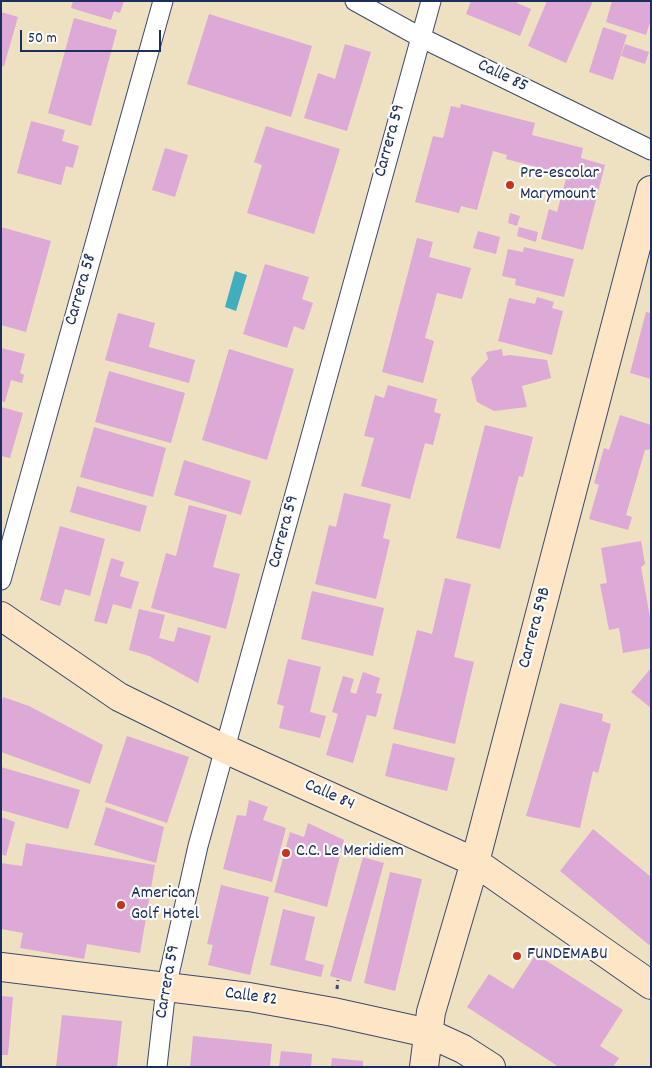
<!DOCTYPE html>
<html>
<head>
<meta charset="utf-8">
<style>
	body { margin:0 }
	#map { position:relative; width:652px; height:1068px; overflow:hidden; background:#eee1c2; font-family:Dekko,sans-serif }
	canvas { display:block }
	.frame { position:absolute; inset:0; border:2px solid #1b2f5e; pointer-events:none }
	.scale { position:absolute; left:20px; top:30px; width:141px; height:22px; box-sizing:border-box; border:2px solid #1b2f5e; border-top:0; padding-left:6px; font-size:15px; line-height:18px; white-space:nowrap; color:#1b2f5e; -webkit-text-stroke:4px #fdfcf7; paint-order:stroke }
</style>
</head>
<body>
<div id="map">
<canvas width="652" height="1068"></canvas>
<div class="frame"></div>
<div class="scale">50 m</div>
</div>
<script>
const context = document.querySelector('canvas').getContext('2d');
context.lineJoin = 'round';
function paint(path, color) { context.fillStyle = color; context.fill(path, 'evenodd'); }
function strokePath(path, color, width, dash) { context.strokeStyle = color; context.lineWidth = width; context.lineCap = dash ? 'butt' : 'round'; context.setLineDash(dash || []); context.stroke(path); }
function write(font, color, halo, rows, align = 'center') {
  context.font = font + ' Dekko,sans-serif'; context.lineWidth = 4.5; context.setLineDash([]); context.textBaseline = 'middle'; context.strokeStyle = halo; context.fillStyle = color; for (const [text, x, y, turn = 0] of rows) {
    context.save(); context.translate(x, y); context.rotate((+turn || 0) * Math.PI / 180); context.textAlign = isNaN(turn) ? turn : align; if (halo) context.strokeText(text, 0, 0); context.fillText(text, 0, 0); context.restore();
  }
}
paint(new Path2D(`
	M235,271l12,4 -11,36 -11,-4z`), '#40aebe');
paint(new Path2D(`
	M73,1h51l-4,12 -6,-2 -3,9 -40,-12z
	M471,1h46v2l14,6 -11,27 -54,-22z
	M547,1h46l-27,62 -38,-17z
	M612,1h39v18l-5,16 -40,-13z
	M1,12l17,5 -14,49h-3z
	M209,14l103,32 -21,71 -104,-33z
	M74,18l43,12 -26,96 -43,-13z
	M603,27l24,8 -14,45 -24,-8z
	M345,44l26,8 -24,79 -43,-13 14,-45 17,6z
	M625,44l24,8 -4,12 -24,-8z
	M461,104l74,19 -3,12 51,13 -2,10 24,7 -22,85 -42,-11 8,-30 8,3 10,-37 -61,-16 1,-4 -14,-4 -16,59 -16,-4 -2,7 -44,-11 18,-66 10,2 8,-32 9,2z
	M31,121l34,9 -3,11 17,5 -6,22 -7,-2 -5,19 -44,-12z
	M266,126l74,23 -26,85 -67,-21 15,-48 -8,-3z
	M165,148l23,7 -13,42 -23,-7z
	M510,213l10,3 -3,10 -9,-3z
	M1,227l50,14 -25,91 -25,-7z
	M519,227l19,5 -2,10 -19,-6z
	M478,231l22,6 -4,17 -23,-6z
	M417,238l16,4 -4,15 42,11 -9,31 -25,-6 -12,45 9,3 -11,42 -41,-11z
	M524,247l50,12 -10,38 -49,-12 1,-6 -14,-3 6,-27 15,3z
	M265,264l44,13 -7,22 11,4 -9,27 -10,-4 -7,22 -44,-14z
	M537,297l17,5 -2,6 11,3 -11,44 -54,-14 11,-43 26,6z
	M646,312l5,1v66l-21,-6z
	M118,313l37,10 -6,24 46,13 -6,23 -84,-23z
	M1,348l24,6 -5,19 4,2 -2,8 -11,-3 -6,22 -4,-1z
	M229,349l65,20 -27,91 -65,-20z
	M502,349l1,7 7,-1 37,5 4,18 -29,8 5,21 -33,4 -17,-9 -6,-24 17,-19 -2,-7z
	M109,371l76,22 -14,50 -76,-21z
	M388,385l49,14 -3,13 7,2 -8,31 -8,-2 -15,56 -49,-13 13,-48 -10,-2 11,-41 9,3z
	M1,407l22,6 -13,45 -9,-2z
	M620,415l31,10v24l-6,1 -19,65 6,2 -4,13 -39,-11 10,-34 -5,-2 10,-35 5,2z
	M485,425l48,12 -10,40 -4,-1 -19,73 -44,-11z
	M94,427l72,21 -13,49 -73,-20z
	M184,460l67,21 -10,34 -67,-20z
	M77,486l70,20 -7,26 -70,-20z
	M344,493l47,11 -8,34 7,2 -14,59 -61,-15 14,-59 7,2z
	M189,505l38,10 -14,52 27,7 -14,55 -75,-21 15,-55 10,3z
	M60,526l45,13 -15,57 -25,-7 -5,17 -20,-6z
	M641,541l4,23 -4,3 10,56v25l-28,5 -4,-25 -10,2 -9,-46 7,-1 -6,-35z
	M111,558l13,4 -4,14 19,6 -8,27 -18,-5 -6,20 -13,-3z
	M445,578l26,6 -17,73 20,5 -19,82 -62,-15 24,-99 15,4z
	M312,591l72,17 -11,48 -72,-17z
	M139,609l26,6 -6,23 15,4 4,-15 33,9 -13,47 -49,-27 -20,-6z
	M288,659l33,8 -11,45 16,4 -6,22 -41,-10 5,-22 -7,-2z
	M651,668v40l-20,-16z
	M363,672l17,6 -4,15 6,1 -6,23 -9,-2 -14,48 -27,-8 12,-41 -6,-2 11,-36 11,3 -4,13 6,2z
	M3,697l26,9 74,39 -13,39 -89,-32v-48z
	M560,703l43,11 -1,7 9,3 -13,49 -5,-2 -13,57 -54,-12z
	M127,736l62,21 -22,66 -62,-21z
	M393,743l62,15 -8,33 -62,-15z
	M1,767l79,23 -12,39 -67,-19z
	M249,800l19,7 -5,13 23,8 -14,54 -49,-13 14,-54 9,1z
	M106,807l58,20 -8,36 -62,-18z
	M1,817l14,5 -9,34 -5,-2z
	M308,823l36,17 -17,67 -53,-15 16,-60 14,5z
	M593,829l58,48v66l-2,2 -89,-74z
	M26,843l129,22 -15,88 -53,-9 -3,15 -64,-11 3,-15 -22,-4v-66l21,3z
	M363,857l21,6 -33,119 -21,-6z
	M390,872l32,7 -27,112 -31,-8z
	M221,885l48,12 -19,78 -42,-10 5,-20 -6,-1z
	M283,909l32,8 -10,43 19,5 -3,12 -51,-12z
	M536,954l87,56 -23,36 19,12 -6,9h-54l-92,-60 22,-33 24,15z
	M1,996l12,1 -5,58h-7z
	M62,1015l60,6 -5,46h-61z
	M193,1036l79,8 -2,23h-80z
	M281,1051l31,3 -1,13h-32z
	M332,1058l31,3v6h-32z`), '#dda9d6');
const street = new Path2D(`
	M355,1l65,36 231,113
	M1,580l162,-579
	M157,1067l9,-79 32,-142 233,-845`);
const secondary = new Path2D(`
	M1,616l118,81 106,52 250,113 176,123
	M1,967l248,30 84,15 95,21 35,16 28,18
	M424,1067l7,-55 44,-150 176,-672`);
strokePath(street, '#3b4a6d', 21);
strokePath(secondary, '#3b4a6d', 30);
strokePath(new Path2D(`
	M337,989l1,-9`), '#3b4a6d', 3, [4, 4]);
strokePath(street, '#fff', 19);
strokePath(secondary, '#fee5c5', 28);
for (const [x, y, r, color] of [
	[510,185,5,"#c8321e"],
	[286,853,5,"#c8321e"],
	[121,905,5,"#c8321e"],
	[517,956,5,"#c8321e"]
]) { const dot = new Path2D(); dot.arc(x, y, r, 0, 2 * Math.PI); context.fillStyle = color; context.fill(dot); strokePath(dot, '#fdfcf7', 2); }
write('18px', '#1b2f5e', '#fdfcf7', [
	["Calle 85",502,77,26],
	["Carrera 59",391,141,-75],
	["Carrera 58",82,290,-74],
	["Carrera 59",285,532,-75],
	["Carrera 59B",536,628,-75],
	["Calle 84",329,796,24],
	["Carrera 59",169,982,-80],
	["Calle 82",251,998,8]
]);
write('18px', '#1b2f5e', '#fdfcf7', [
	["Pre-escolar",520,175],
	["Marymount",520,196],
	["C.C. Le Meridiem",296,853],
	["American",131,895],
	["Golf Hotel",131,916],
	["FUNDEMABU",527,956]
], 'left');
</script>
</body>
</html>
